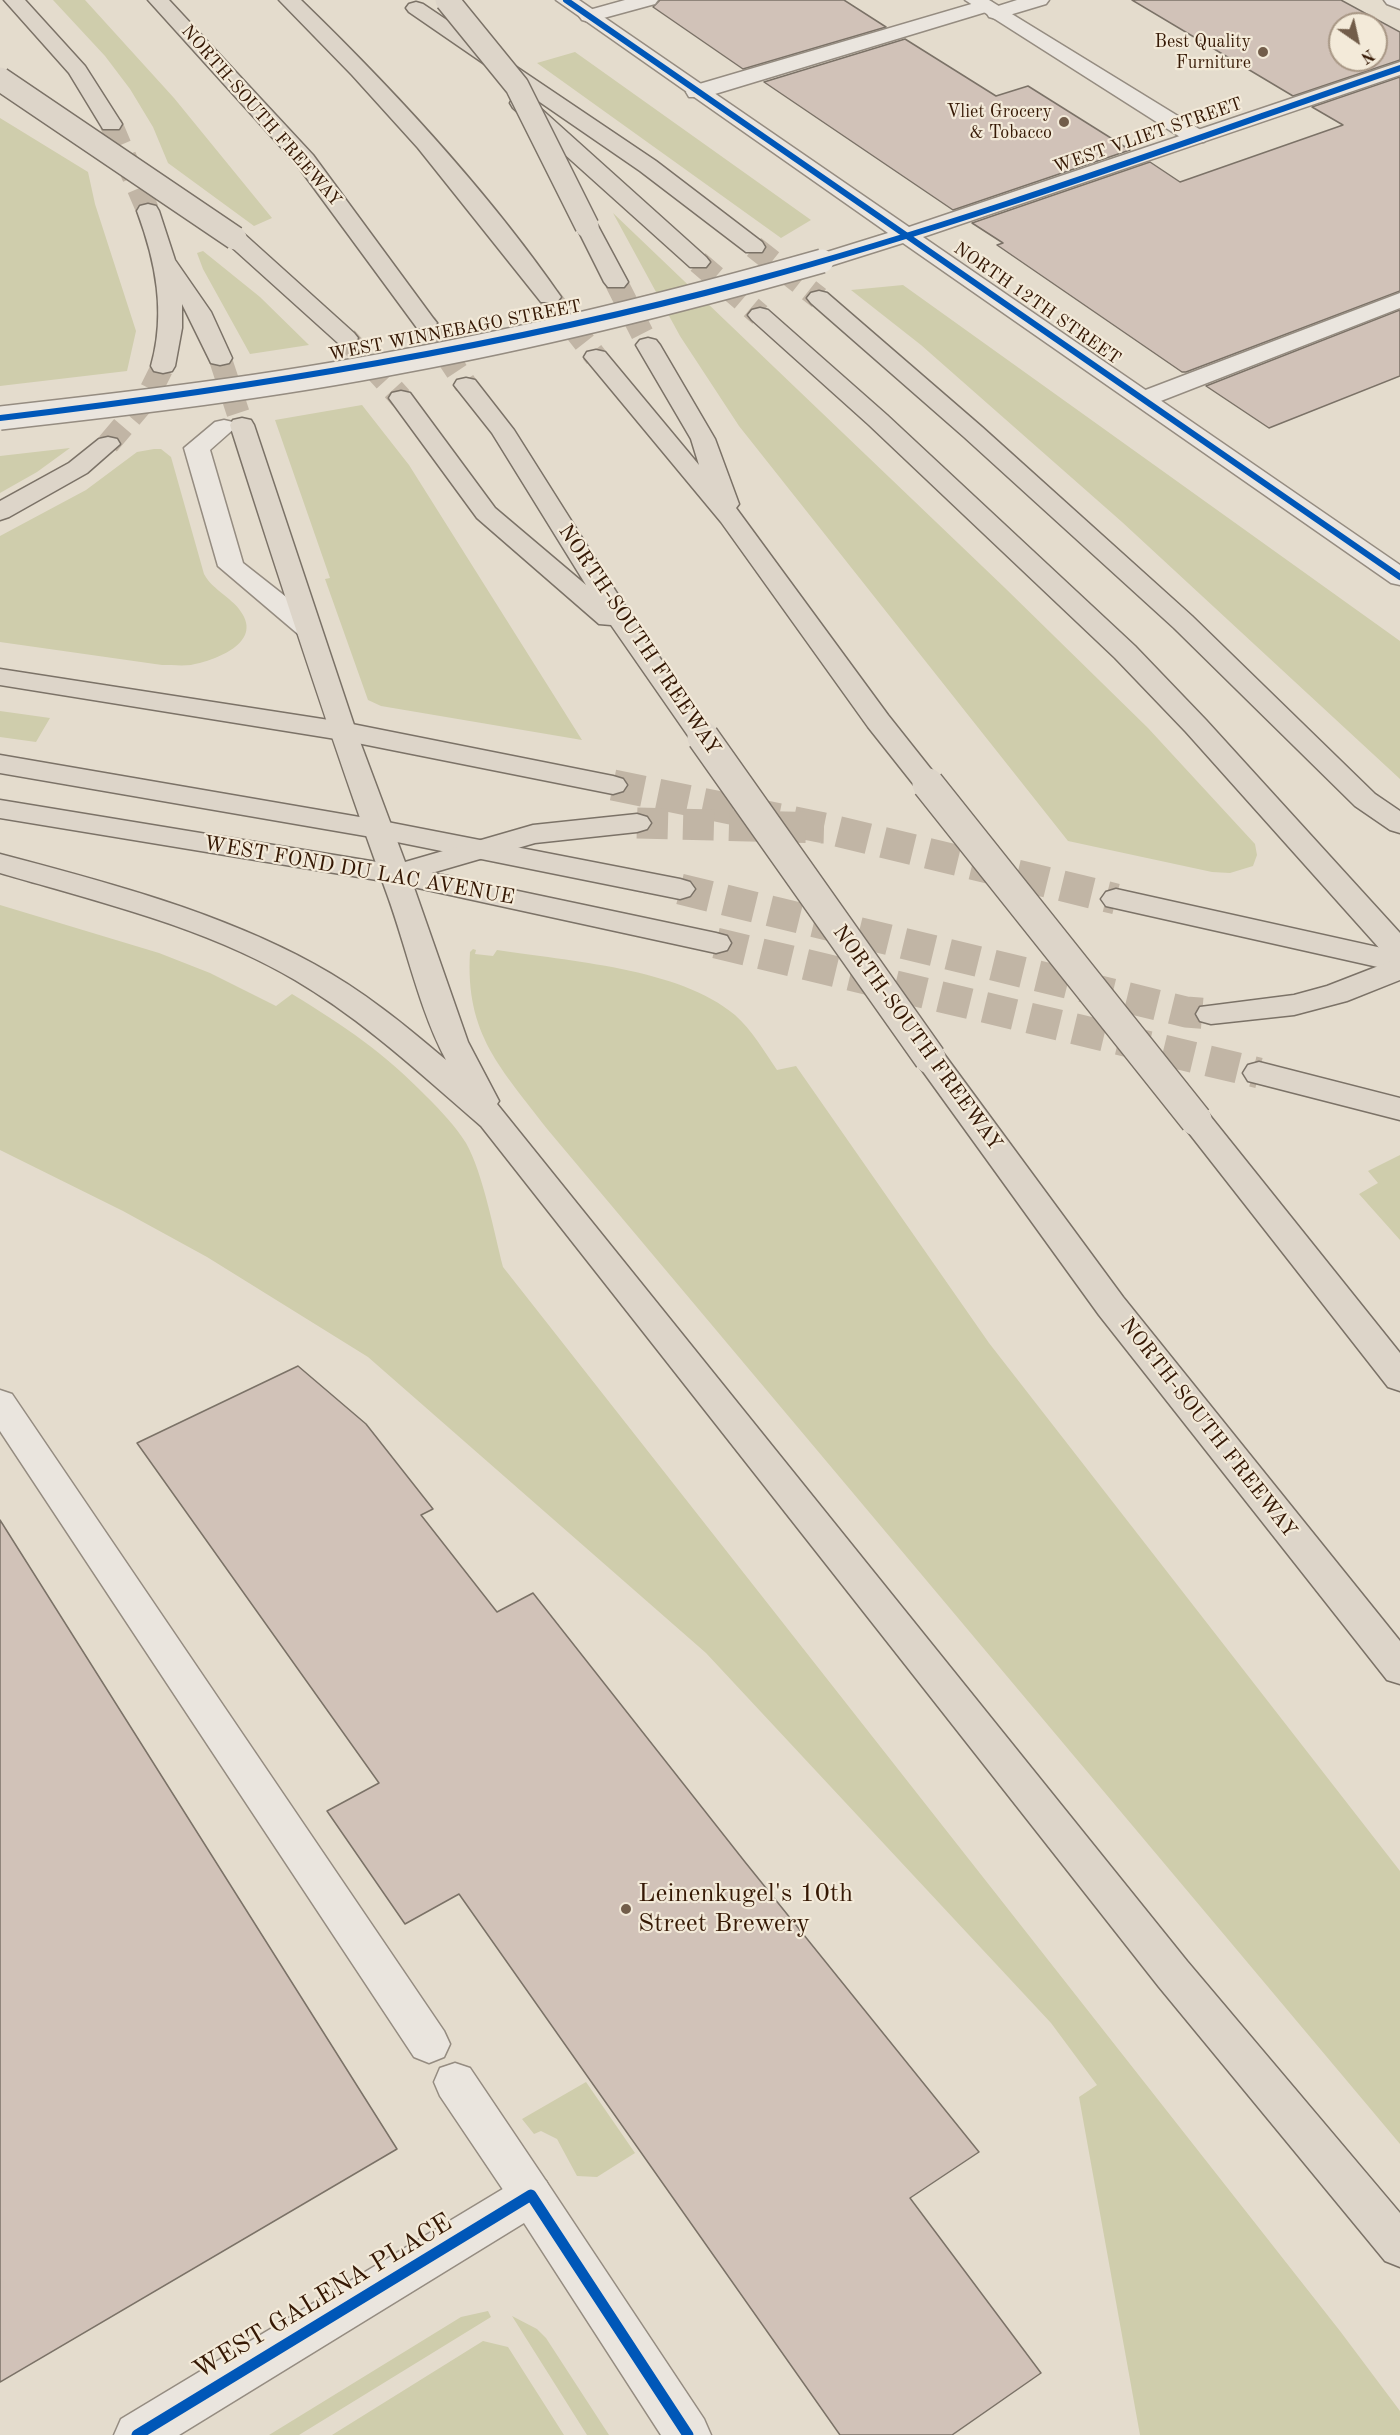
<!DOCTYPE html>
<html>
<head>
<meta charset="utf-8">
<style>
	body { margin:0 }
	#map { position:relative; width:1400px; height:2435px; overflow:hidden; background:#e4dccd; font-family:"Old Standard TT",serif }
	canvas { display:block }
	.north { position:absolute; left:1328px; top:12px; width:60px; height:60px; box-sizing:border-box; background:#f3ead9; border:2px solid #a79684; border-radius:50%; rotate:146deg; font-size:16px; font-weight:700; line-height:24px; text-align:center; color:#351804 }
	.north::after { content:''; display:block; margin:auto; width:21px; height:27px; background:#725d4a; clip-path:polygon(50% 0,100% 100%,50% 72%,0 100%) }
</style>
</head>
<body>
<div id="map">
<canvas width="1400" height="2435"></canvas>
<div class="north">N</div>
</div>
<script>
const context = document.querySelector('canvas').getContext('2d');
context.lineJoin = 'round';
function paint(path, color) { context.fillStyle = color; context.fill(path, 'evenodd'); }
function strokePath(path, color, width, dash) { context.strokeStyle = color; context.lineWidth = width; context.lineCap = dash ? 'butt' : 'round'; context.setLineDash(dash || []); context.stroke(path); }
function write(font, color, halo, rows, align = 'center') {
  context.font = font + ' "Old Standard TT",serif'; context.lineWidth = 4.5; context.setLineDash([]); context.textBaseline = 'middle'; context.strokeStyle = halo; context.fillStyle = color; for (const [text, x, y, turn = 0] of rows) {
    context.save(); context.translate(x, y); context.rotate((+turn || 0) * Math.PI / 180); context.textAlign = isNaN(turn) ? turn : align; if (halo) context.strokeText(text, 0, 0); context.fillText(text, 0, 0); context.restore();
  }
}
paint(new Path2D(`
	M53,0h32l89,98 98,120 -18,8 -86,-63 -15,-36 -23,-38 -25,-33z
	M575,52l236,168 -30,18 -244,-175z
	M0,118l88,54 7,32 41,127 -9,40 -127,15z
	M613,213l392,375 143,140 107,116 2,11 -4,11 -23,7 -18,-1 -144,-31 -329,-415 -59,-90z
	M203,251l57,46 49,48 -59,9 -47,-85 -6,-16z
	M903,285l497,356v138l-278,-257 -201,-177 -70,-55z
	M362,405l47,60 173,275 -201,-34 -13,-6 -43,-121 5,-1 -55,-158z
	M70,448l-33,24 -37,21v-37z
	M154,449h7l10,8 33,117c9,17 30,24 39,41 17,30 -31,46 -52,50 -9,1 -20,0 -29,0l-162,-23v-106l86,-46 51,-38z
	M0,711l50,7 -14,24 -36,-5z
	M0,905l159,48 51,20 66,33 16,-12c54,33 91,58 135,103 14,14 29,30 39,46 17,30 28,89 37,124l837,1064 60,80v24h-260l-61,-338 18,-12 -46,-62 -345,-370 -338,-296 -161,-100 -84,-46 -123,-61z
	M473,949l3,1 -1,4 18,2 4,-6c70,11 183,18 238,65 17,15 29,36 42,55l19,-4 193,277 411,528v273l-852,-1014c-47,-62 -83,-95 -78,-178z
	M1400,1155v85l-41,-46 19,-11 -10,-12z
	M586,2082l49,71 -38,24 -20,-1 -20,-37 -16,-8 -7,3 -12,-15z
	M488,2311l3,6 -192,118h-30l192,-118z
	M512,2316l25,13 9,9 63,97h-22z
	M483,2341l25,6 56,88h-232z`), '#cfcdac');
const building = new Path2D(`
	M660,0h184l42,27 -143,42 -90,-62z
	M1132,0h209l59,32v28l-107,36zM1340,24h36v36h-36z
	M905,39l91,57 32,-10 102,64 -177,60 -189,-128z
	M1400,77v214l-214,81h-4l-185,-127 6,-2 -31,-20 178,-61 30,20 163,-57 -31,-18z
	M1400,310v66l-131,52 -63,-42z
	M298,1366l68,58 67,85 -12,6 76,97 36,-19 212,269 234,290 -69,46 131,175 -89,62h-112l-381,-541 -54,30 -78,-113 52,-28 -242,-340z
	M0,1520l397,629 -397,233z`);
paint(building, '#d1c2b8');
strokePath(building, '#7b7267', 1.5);
strokePath(new Path2D(`
	M613,785l211,43 292,71
	M680,889l506,123 25,2
	M716,943l543,130`), '#c1b5a5', 31, [31, 15]);
strokePath(new Path2D(`
	M111,124l37,87
	M754,247l65,51
	M698,262l62,53
	M616,282l32,63
	M549,297l47,60
	M425,323l41,62
	M346,338l55,60
	M220,358l22,67
	M108,444l39,-46 16,-32`), '#c1b5a5', 23, [23, 12]);
strokePath(new Path2D(`
	M637,823l187,5`), '#c1b5a5', 31, [31, 15]);
const service = new Path2D(`
	M625,0h33l-3,4 -66,18 -7,-2 -3,-4 3,-4z
	M985,0l7,2 3,5 22,-7h32l-3,4 -50,15 -7,-2 -3,-5 -281,85h-16l-3,-5 3,-5z
	M1400,293v15l-247,96 -9,2 -9,-2 -3,-5 3,-5z
	M224,420l9,2 3,5 -26,23 33,113 75,59 3,6 -3,6 -10,2 -10,-2 -80,-68 -34,-118 31,-26z
	M0,1390l12,4 432,637 6,13 -6,13 -15,6 -15,-6 -414,-626z
	M455,2063l15,5 76,113 7,14 -7,14 -15,6 -15,-6 -76,-113 -6,-14 6,-14z`);
const minor = new Path2D(`
	M965,0h24l215,132 3,5 -3,5h-16z
	M1384,0h16v9l-13,-5z
	M531,2175l15,6 158,238 7,16h-50l-137,-212 -345,212h-65l7,-16 395,-238z`);
const tertiary = new Path2D(`
	M556,0h23l330,227 491,-165v13l-477,162 477,328v20l-9,-2 -488,-340 -73,23h-16l-4,-5 4,-5 74,-23z`);
const primary = new Path2D(`
	M0,669l342,53 271,54 10,3 4,6 -4,6 -10,3 -271,-54 -342,-55z
	M0,755l377,65 303,59 10,3 5,7 -5,7 -10,3 -303,-61 -377,-65z
	M0,800l395,65 321,68 11,3 4,7 -4,7 -11,3 -321,-70 -395,-65z
	M1116,889l284,63v20l-294,-66 -5,-7 5,-7z
	M1259,1062l141,36v22l-152,-39 -5,-8 5,-8z`);
const motorway = new Path2D(`
	M4,0h21l60,66 37,58 -3,5h-16l-34,-56z
	M148,0h21l144,155 120,163 4,5 -4,5h-16l-120,-163z
	M279,0h22c91,88 188,193 260,297l-4,5h-16l-123,-154 -66,-73z
	M416,2l7,2 233,157 106,81 3,5 -3,5h-16l-106,-81 -231,-159 -3,-4 3,-4z
	M521,97l8,1 177,159 4,5 -4,5h-16l-177,-159 -3,-5 3,-5z
	M148,204l8,2 3,5 16,49 36,52 21,46 -3,5 -9,2 -9,-2 -29,-59v24l-7,38 -3,5 -9,2 -9,-2 -3,-5c15,-53 5,-104 -14,-155l3,-5z
	M587,219l8,2 3,5 30,56 -4,5h-16l-4,-5 -28,-56 3,-5z
	M235,231l8,2 111,100 4,5 -4,5h-16l-111,-100 -3,-5 3,-5z
	M819,291l8,2 155,134 210,189 183,178 25,17v22l-10,-3 -35,-24 -181,-178 -210,-191 -153,-134 -4,-5 4,-5z
	M760,308l8,2 119,105 248,231 71,74 194,213v47l-53,21 -53,14 -83,9 -11,-3 -4,-7 4,-7 94,-12 33,-9 67,-26 -5,-1 -203,-227 -71,-74 -246,-233 -117,-105 -4,-5 4,-5z
	M648,338l8,2 4,5 55,94 24,65 -3,4 152,207 50,63 4,6 -4,6 -10,3 -10,-3 -50,-63 -147,-205 -137,-165 3,-5 9,-2 9,2 94,113 -8,-26 -55,-94 4,-5z
	M466,378l9,2 39,50 130,206 73,101 -4,6 -10,3 -10,-3 -82,-118 -12,-1 -122,-106 -88,-120 3,-5 9,-2 9,2 85,115 91,77 -94,-152 -38,-48 3,-5z
	M242,418l9,2 3,5 102,306 49,131 128,-37 104,-11 10,3 4,6 -4,6 -10,3 -102,11 -124,36 57,163 31,59 -2,3 690,857 213,252v54l-15,-6 -226,-274 -678,-861c-60,-52 -118,-106 -186,-146 -90,-53 -196,-78 -295,-107v-19c106,28 217,57 314,110 48,26 91,61 132,96 -27,-51 -39,-111 -59,-166 -56,-155 -107,-312 -157,-469l3,-5z
	M108,437l9,2 3,5 -33,29 -78,44 -9,3v-19l69,-38 30,-24z
	M930,1047l11,3 182,247 277,344v43l-13,-4 -288,-365 -180,-249 -5,-8 5,-8z
	M1196,1109l11,3 193,241v38l-12,-4 -203,-259 -5,-8 5,-8z`);
strokePath(service, '#958c81', 3);
strokePath(minor, '#958c81', 3);
strokePath(tertiary, '#958c81', 3);
strokePath(primary, '#7b7267', 3);
strokePath(motorway, '#7b7267', 3);
paint(service, '#eae5de');
paint(minor, '#eae5de');
paint(tertiary, '#eae5de');
paint(primary, '#ddd5c9');
paint(motorway, '#ddd5c9');
const tertiaryBridge = new Path2D(`
	M0,418c135,-15 270,-31 404,-57 141,-26 280,-61 418,-100`);
const motorwayBridgeFar1 = new Path2D(`
	M447,0l70,86 70,140
	M0,79l235,159`);
const motorwayBridge = new Path2D(`
	M703,737l227,321
	M928,784l268,336`);
strokePath(tertiaryBridge, '#958c81', 26, []);
strokePath(motorwayBridgeFar1, '#7b7267', 26, []);
strokePath(motorwayBridge, '#7b7267', 34, []);
strokePath(tertiaryBridge, '#eae5de', 23);
strokePath(motorwayBridgeFar1, '#ddd5c9', 23);
strokePath(motorwayBridge, '#ddd5c9', 31);
strokePath(new Path2D(`
	M566,0l834,577
	M0,418c253,-30 504,-71 751,-137 220,-59 434,-139 649,-213`), '#0057b8', 6);
strokePath(new Path2D(`
	M137,2435l394,-240 157,240`), '#0057b8', 11);
for (const [x, y, r, color] of [
	[1263,52,6,"#725d4a"],
	[1064,122,6,"#725d4a"],
	[626,1909,6,"#725d4a"]
]) { const dot = new Path2D(); dot.arc(x, y, r, 0, 2 * Math.PI); context.fillStyle = color; context.fill(dot); strokePath(dot, '#f3ead9', 2); }
write('18px', '#351804', '#f3ead9', [
	["Best Quality",1251,42],
	["Furniture",1251,63],
	["Vliet Grocery",1052,112],
	["& Tobacco",1052,133]
], 'right');
write('18px', '#351804', '#f3ead9', [
	["NORTH-SOUTH FREEWAY",261,116,49],
	["WEST VLIET STREET",1148,136,-19],
	["NORTH 12TH STREET",1037,304,35],
	["WEST WINNEBAGO STREET",455,331,-11]
]);
write('21px', '#351804', '#f3ead9', [
	["NORTH-SOUTH FREEWAY",639,640,56],
	["WEST FOND DU LAC AVENUE",359,871,10],
	["NORTH-SOUTH FREEWAY",917,1038,54],
	["NORTH-SOUTH FREEWAY",1208,1428,52]
]);
write('26px', '#351804', '#f3ead9', [
	["Leinenkugel's 10th",638,1894],
	["Street Brewery",638,1924]
], 'left');
write('26px', '#351804', '#f3ead9', [
	["WEST GALENA PLACE",323,2297,-31]
]);
</script>
</body>
</html>
